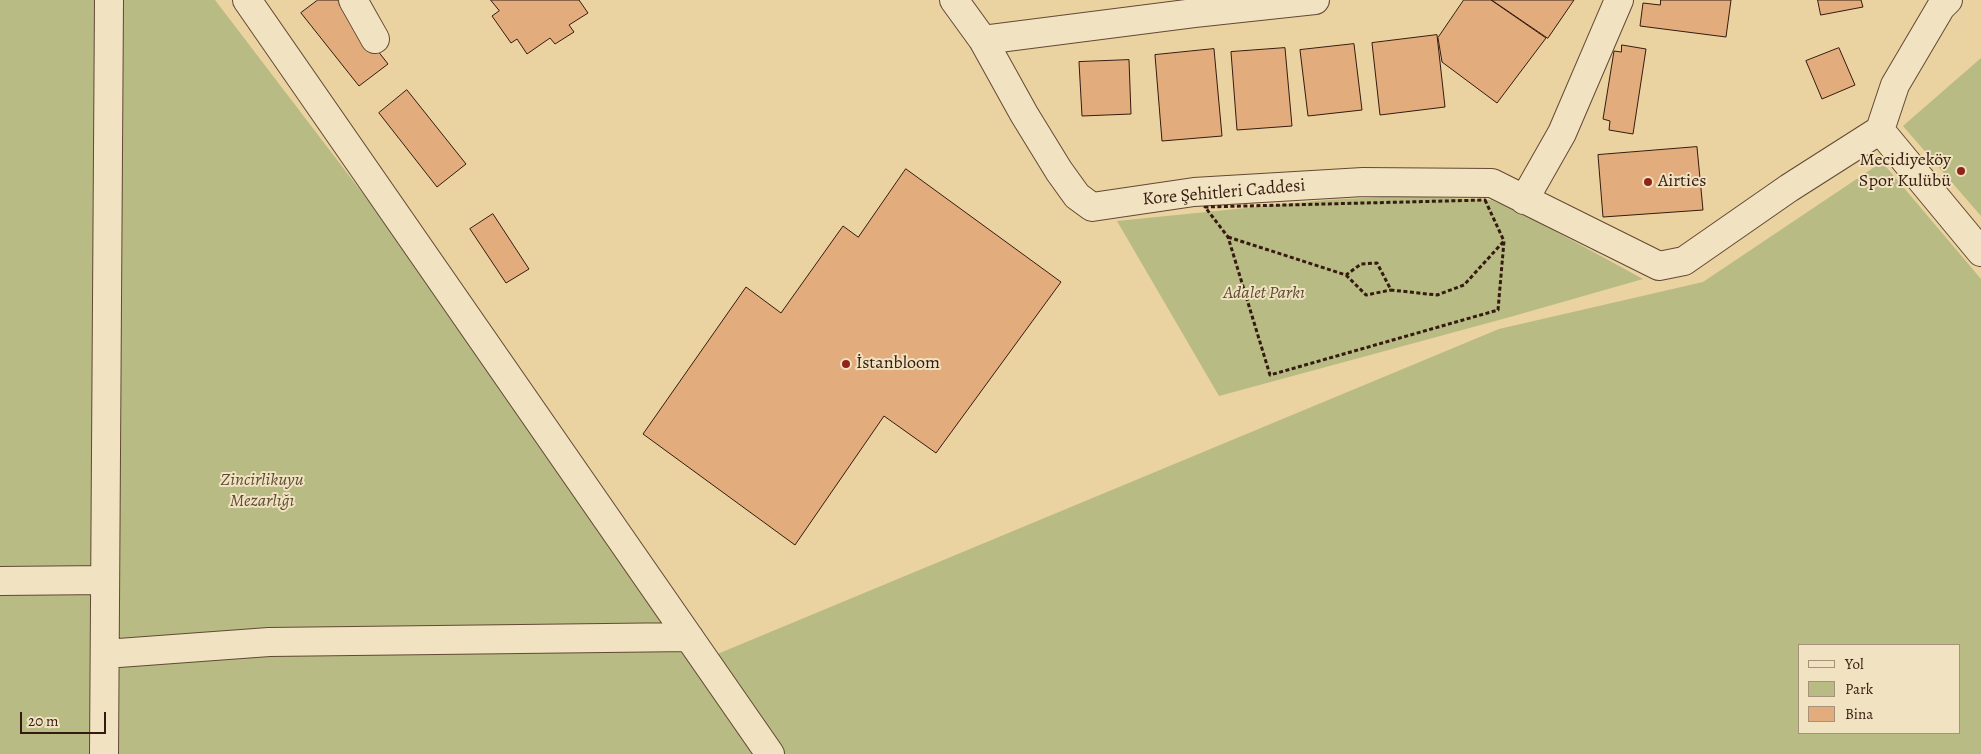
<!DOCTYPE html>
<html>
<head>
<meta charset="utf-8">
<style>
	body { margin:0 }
	#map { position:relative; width:1981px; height:754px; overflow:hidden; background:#ead2a1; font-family:Alegreya,serif }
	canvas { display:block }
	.legend { position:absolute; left:1798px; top:644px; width:162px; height:90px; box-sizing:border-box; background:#f1e2c2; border:1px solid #a6927a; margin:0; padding:6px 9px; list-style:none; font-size:15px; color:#351b0f }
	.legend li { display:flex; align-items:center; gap:10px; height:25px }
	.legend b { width:25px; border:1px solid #a6927a }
	.scale { position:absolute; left:20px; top:712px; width:86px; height:22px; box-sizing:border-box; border:2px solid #351b0f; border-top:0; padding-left:6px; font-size:15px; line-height:18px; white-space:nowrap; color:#351b0f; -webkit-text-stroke:4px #f1e2c2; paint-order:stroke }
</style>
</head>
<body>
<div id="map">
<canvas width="1981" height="754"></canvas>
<ul class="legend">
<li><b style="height:6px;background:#f1e2c2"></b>Yol</li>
<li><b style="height:14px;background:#b8bb83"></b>Park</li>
<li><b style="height:14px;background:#e2ac7d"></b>Bina</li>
</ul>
<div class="scale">20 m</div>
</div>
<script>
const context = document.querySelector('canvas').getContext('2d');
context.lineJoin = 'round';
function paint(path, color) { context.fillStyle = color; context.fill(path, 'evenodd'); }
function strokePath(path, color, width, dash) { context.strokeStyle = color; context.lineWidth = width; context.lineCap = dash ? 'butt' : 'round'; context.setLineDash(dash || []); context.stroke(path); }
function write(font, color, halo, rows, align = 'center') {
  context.font = font + ' Alegreya,serif'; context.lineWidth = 4; context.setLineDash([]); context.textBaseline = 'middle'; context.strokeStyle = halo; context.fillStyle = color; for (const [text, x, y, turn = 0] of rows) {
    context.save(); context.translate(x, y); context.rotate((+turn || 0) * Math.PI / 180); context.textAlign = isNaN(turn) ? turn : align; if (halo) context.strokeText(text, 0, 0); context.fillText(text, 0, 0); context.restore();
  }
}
paint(new Path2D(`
	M0,0h215l500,655 784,-326 204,-47 179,-120 99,117v475h-1981zM1800,645h160v88h-160z
	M1981,58v158l-78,-90z
	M1404,196l87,4 27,11 125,68 -133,38 -291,79 -102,-175 209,-21z`), '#b8bb83');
const building = new Path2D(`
	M318,0h20l50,64 -29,22 -58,-73z
	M491,0h88l9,13 -19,12 5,7 -19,12 -5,-6 -23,16 -10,-15 -6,4 -19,-27 7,-5z
	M1464,0h27l55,38 -49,65 -55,-41 -4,-24z
	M1492,0h82l-26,38z
	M1661,0h70l-5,37 -86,-11 3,-23 17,2z
	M1818,0h43l2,7 -42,8z
	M1437,35l8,72 -65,8 -8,-72z
	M1354,44l8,66 -54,6 -8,-66z
	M1622,45l24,4 -13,85 -24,-4 1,-9 -7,-2 11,-68 7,1z
	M1285,48l7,78 -55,4 -6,-78z
	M1839,48l16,37 -33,14 -16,-38z
	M1214,49l8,87 -60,5 -7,-86z
	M1129,60l2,54 -49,2 -3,-54z
	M407,90l59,74 -29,23 -58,-74z
	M1697,147l6,63 -100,7 -5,-62z
	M906,169l155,113 -125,171 -52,-37 -89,129 -152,-111 103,-147 35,26 62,-87 15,11z
	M493,214l36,55 -23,14 -36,-54z`);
paint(building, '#e2ac7d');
strokePath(building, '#351b0f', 1);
const minor = new Path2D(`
	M247,0l523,754
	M353,0l22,39
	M954,0l29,40 41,74 35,57 18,25 15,11 102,-15 169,-10 129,1 167,83 25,-5 105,-73 91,-58
	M983,40l211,-27 121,-13
	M1880,130l101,122
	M1880,130l15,-45 46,-78 7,-7
	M1524,200l38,-67 57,-133
	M0,581l105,-1
	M105,654l164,-12 420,-5
	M104,754l5,-754`);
strokePath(minor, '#624934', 30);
strokePath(new Path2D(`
	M1485,200l19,41 -6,69 -228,65 -42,-138 -23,-30z
	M1228,237l118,38 15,-11 16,-1 14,27 46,5 27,-10 40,-44
	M1346,275l20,20 25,-5`), '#351b0f', 3, [4, 2.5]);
strokePath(minor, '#f1e2c2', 28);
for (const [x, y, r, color] of [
	[1961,171,5,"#8f2418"],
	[1648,182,5,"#8f2418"],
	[846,364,5,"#8f2418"]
]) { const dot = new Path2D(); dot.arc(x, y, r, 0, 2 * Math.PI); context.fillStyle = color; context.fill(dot); strokePath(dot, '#f1e2c2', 2); }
write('18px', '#351b0f', '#f1e2c2', [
	["Mecidiyeköy",1951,161,"right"],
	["Spor Kulübü",1951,182,"right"],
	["Airties",1658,182],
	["İstanbloom",856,364]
], 'left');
write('18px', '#351b0f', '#f1e2c2', [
	["Kore Şehitleri Caddesi",1224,193,-5]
]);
write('italic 18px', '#5c4b32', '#f1e2c2', [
	["Adalet Parkı",1264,294],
	["Zincirlikuyu",262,481],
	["Mezarlığı",262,502]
]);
</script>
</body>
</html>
